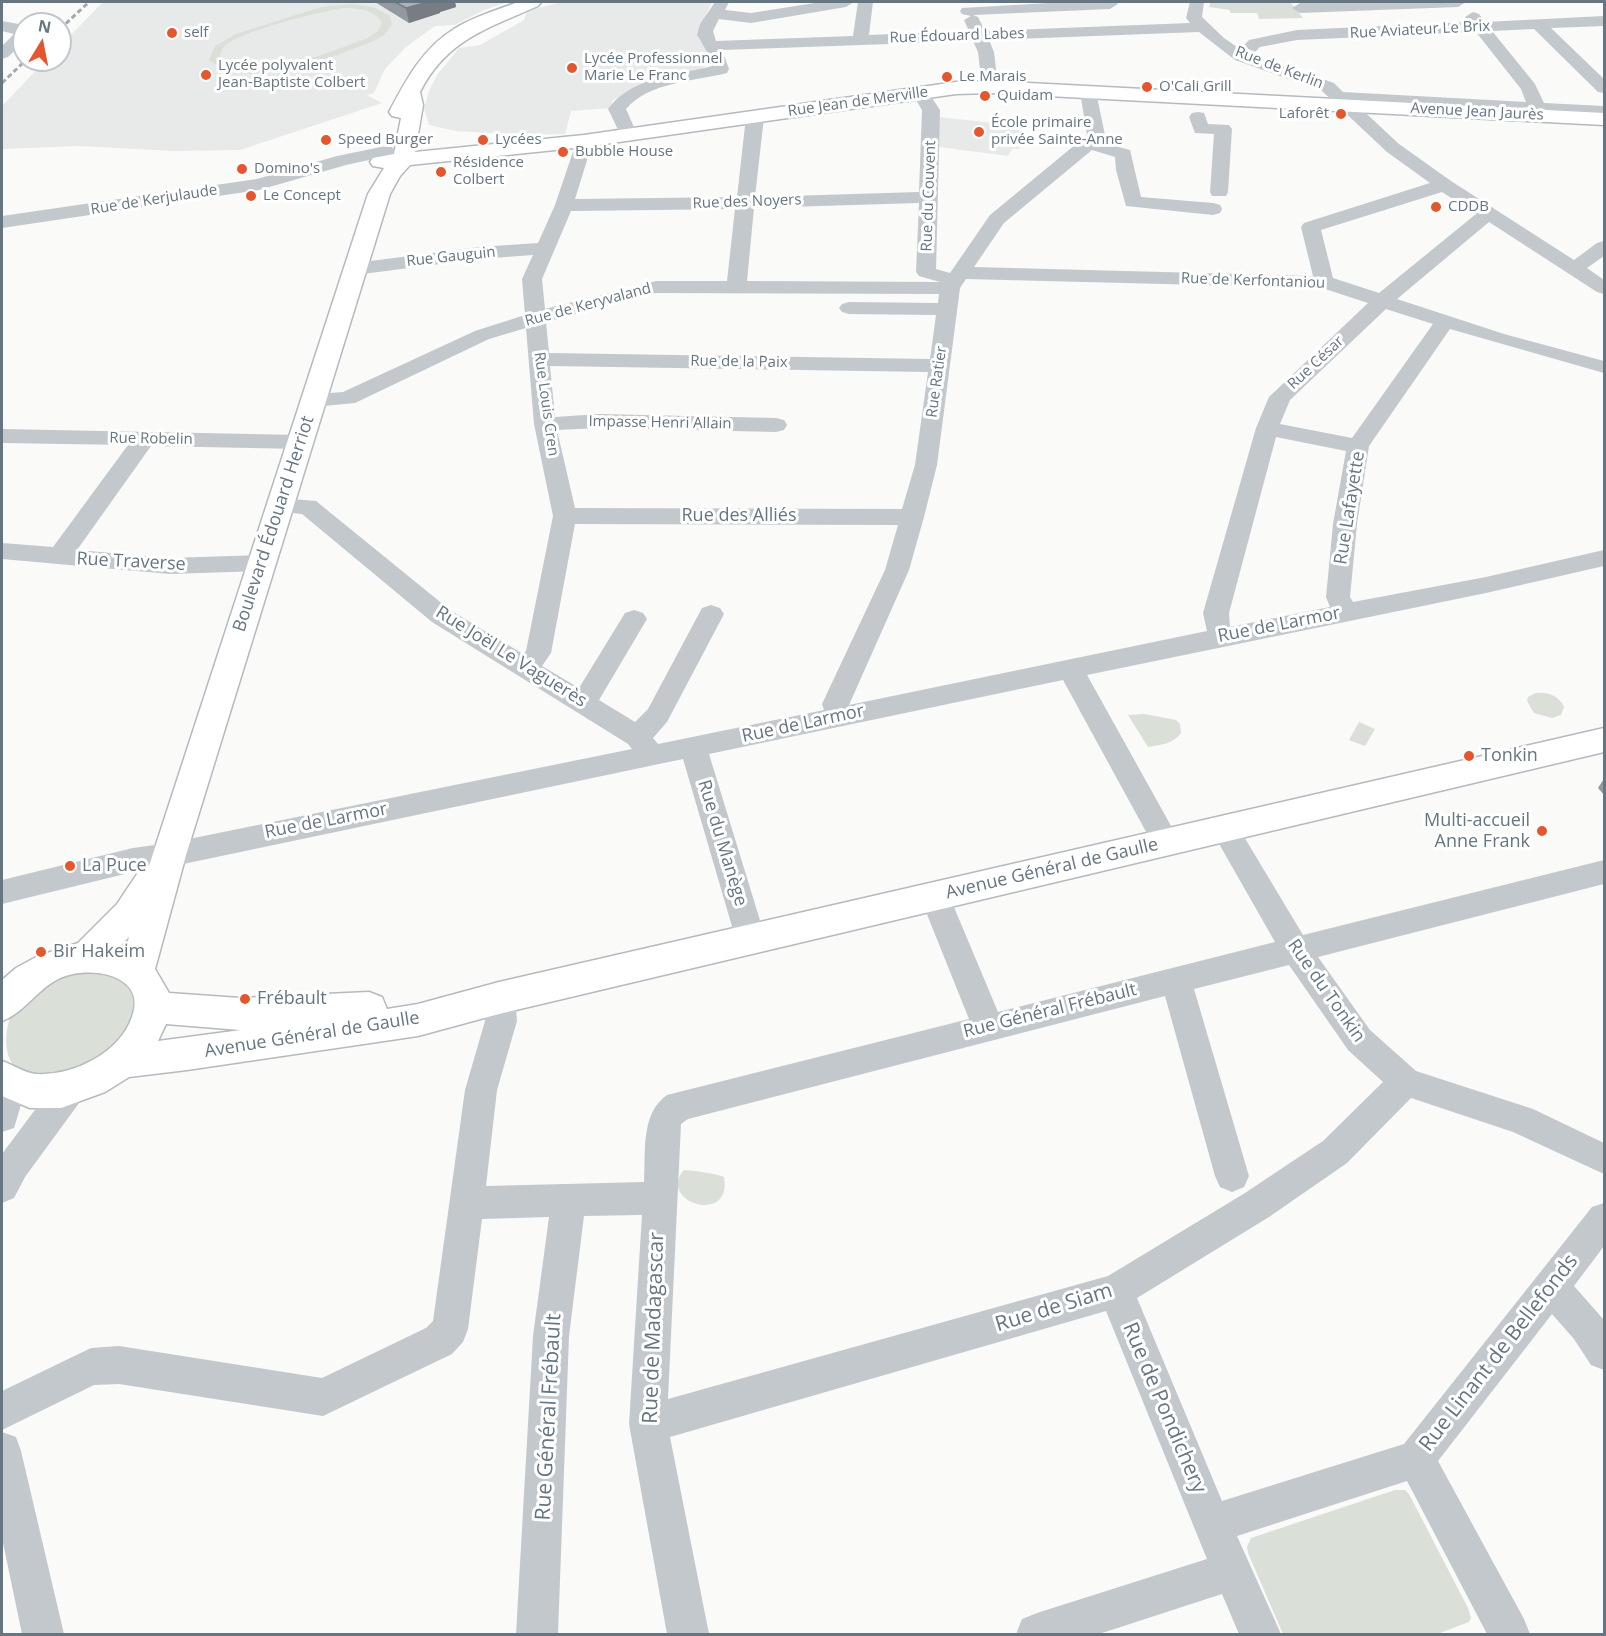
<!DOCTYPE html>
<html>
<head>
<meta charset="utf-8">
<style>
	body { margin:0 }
	#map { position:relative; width:1606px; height:1636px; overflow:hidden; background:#fafaf8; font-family:"Open Sans",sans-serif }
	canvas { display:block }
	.frame { position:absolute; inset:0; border:3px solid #657683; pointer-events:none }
	.north { position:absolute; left:12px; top:12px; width:60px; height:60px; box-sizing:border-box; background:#fff; border:2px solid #c1c8cd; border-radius:50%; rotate:10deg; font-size:16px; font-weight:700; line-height:24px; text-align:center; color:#657683 }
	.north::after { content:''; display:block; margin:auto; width:21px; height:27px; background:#e4572e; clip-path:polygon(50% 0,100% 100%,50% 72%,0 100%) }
</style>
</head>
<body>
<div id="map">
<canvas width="1606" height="1636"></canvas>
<div class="frame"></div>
<div class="north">N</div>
</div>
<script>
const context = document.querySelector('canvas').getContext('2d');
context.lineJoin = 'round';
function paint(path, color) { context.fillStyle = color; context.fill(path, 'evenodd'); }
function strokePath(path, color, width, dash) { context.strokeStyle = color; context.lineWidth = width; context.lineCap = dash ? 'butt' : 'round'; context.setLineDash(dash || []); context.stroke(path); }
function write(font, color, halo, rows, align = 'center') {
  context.font = font + ' "Open Sans",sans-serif'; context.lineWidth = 6; context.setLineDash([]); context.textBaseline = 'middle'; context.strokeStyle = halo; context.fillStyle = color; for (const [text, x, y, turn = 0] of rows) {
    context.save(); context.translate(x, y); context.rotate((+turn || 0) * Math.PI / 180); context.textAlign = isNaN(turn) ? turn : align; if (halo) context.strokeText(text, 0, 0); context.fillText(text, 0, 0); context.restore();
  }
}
paint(new Path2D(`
	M103,2h404l-23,8 -29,15 -20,1 -29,21 -21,22 -11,24 -7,2 15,8 -142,47 -66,1 -95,-5 -77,3v-43l44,-46h14v-14z
	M561,2h151l-12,25 -2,11 13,19 -1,7 -13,7 -45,11 -33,15 -7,4 -1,7 -40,3 -6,23 -41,1 -68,-4 -27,-6 -5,-17 5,-17 8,-16 22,-27 21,-3 44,-25 3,-9z
	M939,117l82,9 -8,20 7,1 -1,2h-7l-4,7 -69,-9z`), '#e8e9e9');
paint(new Path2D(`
	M1211,2h89l-9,1 12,15 -44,1 -2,-6h-27v-3l-21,-3z
	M351,4l22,3 17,9 2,9 -8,10 -13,7c-41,16 -124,50 -162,18l6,-14 21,-12 85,-27zM346,8c14,1 27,1 36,14l-4,9 -10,7c-28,10 -130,54 -148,17 1,-5 3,-8 7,-11 17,-13 96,-34 119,-36z
	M1536,693c12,-1 23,3 28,14l-3,8 -9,3 -18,-5 -7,-12 1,-4z
	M1144,714l32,6 4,4 1,9c-8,11 -21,12 -33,14l-20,-32z
	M1359,722l16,7 -10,17 -16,-6z
	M68,970l49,1 24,30 -29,57 -70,21c-8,-3 -18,-6 -26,-11 -16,-15 -11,-52 5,-68 11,-12 33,-21 47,-30z
	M684,1170c13,1 28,3 40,7 9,49 -68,25 -40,-7z
	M1395,1490h10l4,4 59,114 3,10 -2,4 -32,12h-154l-35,-81 -1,-6 4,-9z`), '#dadfd7');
const major = new Path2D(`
	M518,2h23l-3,4c-50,22 -92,34 -118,86l3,13 -8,47 169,-17 372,-53 34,-1 614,32v12l-614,-32 -34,1 -372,53 -174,18 -10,11 -10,18 -204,661 -31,114 14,24 71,5 129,-6 13,5 5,12 31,-5 81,-22 1105,-254v24l-1105,262 -81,22 -231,34 -58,7 -24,15 -44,16h-31l-28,-12v-35c10,3 22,12 34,13 36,2 83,-20 96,-57 14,-38 -30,-49 -59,-43 -32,6 -44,37 -71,47v-41l14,-12 22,-12 40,-13 39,-39 24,-36 8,-2 219,-672 16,-26 -11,-2 -3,-4 3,-4 21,-4 7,-36 -9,-2 -3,-4c17,-32 33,-63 65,-83 19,-12 43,-19 64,-27zM129,937l-3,11 -6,-2zM166,1024l74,6h1l-83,11z`);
strokePath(major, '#b5babe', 3);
paint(new Path2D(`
	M715,2h14l-4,8 26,3 70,-11h33l-8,5 -95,16 -32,-4 -6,12 3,10 137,-5 5,-34h15l-4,33 100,-4 -5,-11 7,-4 -9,-2 -2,-3 2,-3 104,-6h50l2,2 -8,5 -137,6 5,2 7,14 205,-8 -4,-5 4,-16h14l-2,15 22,21 16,11 9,-9 48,-10 172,-8 -4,-5 8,-5 6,2 6,8 119,-6v10l-53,2 53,51v14l-6,-1 -64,-63 -42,2 43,53 9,19 60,3v10l-56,-3 -1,7h-12l-4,-8 -176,-9 44,41 52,37 123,79 23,-17 7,-2v15l-17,12 17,12v14l-7,-2 -108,-70 -92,77 107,35 100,27v12l-154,-44 -81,117 -12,78 -7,73 3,5 133,-25 118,-27v16l-118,27 -399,82 93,167 -4,8 -10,3 -10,-3 -93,-170 -354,74 57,186 -4,9 -11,4 -11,-4 -4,-9 -53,-181 -514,108 -36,5 -131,32v-24l131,-32 36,-5 463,-94 -4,-5 -196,-122 -130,-108 -30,-3 -4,-5 4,-5 8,-3 36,3 134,109 73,44 3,-3 27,-135 -19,-92 -8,-96 -37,11 -134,64 -42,4 -8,-2 -3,-5 3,-5 38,-3 132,-61 50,-16 -3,-36 11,-24 -54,4 -124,16 -7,-2 -3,-4 3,-4 7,-2 124,-16 59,-4 17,-38 23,-68h12l3,4 -18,58 162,-2 9,-80 3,-4h12l3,4 -9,80 164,-5 3,-82 -10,-17 2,-4h12l14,21 -4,159 14,4 40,-58 97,-80 -7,-43 2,-4h12l2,4 9,43 -5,7 30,8 11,47 72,6 7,2 2,4 -2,4 -7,2 -87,-9 -10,-36 -1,-13 -23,-7 -88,73 -30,44 339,9 -12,-49 3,-4 126,-40 -43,-31 -65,-61 -87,-31 -36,-28 -210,8 5,12 4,35 -2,4h-12l-2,-4 -4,-35 -5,-11 -251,9 7,19 -2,4c-32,8 -78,9 -101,36l11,25 -3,4h-12l-14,-29c24,-33 69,-33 104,-43l-2,-9 -13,-22 3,-11zM1476,32l45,57 5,13 -183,-10 -9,-9 -82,-28 8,-8 37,-7zM1442,192l34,22 -97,79 -46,-15 -12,-48zM919,203l-3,69 3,4 21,6 -193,-1 7,-73zM735,209l-8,72h-71l-111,28 -3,-30 29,-68zM966,279l356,9 46,15 -99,94 -13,31 -53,185 4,18 -358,74 60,-135 15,-53 13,-52 23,-177zM656,293l283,1 -1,9 -89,-1 -7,2 -3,4 3,4 7,2 87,1 -6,44 -381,-6 -3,-31zM1386,309l47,15 -81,114 -72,-14 10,-24zM550,366l378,6 -13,93 -13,44 -327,-1 -18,-78 42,-2 177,4 8,-2 3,-5 -3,-5 -8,-2 -177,-4 -44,3zM1276,437l70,14 -13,73 -7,73 4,10 -100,20 -1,-14zM575,524l323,1 -13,45 -63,134 2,6 -166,34 -5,-6 14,-16 57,-108 -4,-6 -9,-3 -9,3 -54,101 -13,13 -36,-22 48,-81 -4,-6 -9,-3 -9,3 -46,75 -37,-22 9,-13z
	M1348,2h118l-8,5 -158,6 -8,-5 8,-5z
	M2,21l22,4v17l-16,15 -6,2v-13l12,-12 -12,-3z
	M1198,112l6,1 4,11 21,1 3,4 -4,63 -2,4h-14l-2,-4 4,-58 -19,-1 -6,-16 3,-4z
	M386,146l6,1 3,4 -3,4 -46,10 -87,25 -257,38v-12l255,-37 80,-23z
	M2,429l298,6 8,2 3,5 -3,5 -8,2 -149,-3 -74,104 93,8 92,-3 9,2 3,6 -3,6 -9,2 -92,3 -168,-15v-16l51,4 75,-102 -126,-2z
	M1224,817l10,3 69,115 301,-75v24l-286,73 52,73 46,41 117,38 71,34v31l-91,-42 -102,-34 -64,65 -78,54 -132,81 85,203 182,-57 188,-237 12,-4v43l-30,40 30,34v50l-13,-5 -17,-26 -22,-25 -114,147 86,158 6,15h-43l-80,-153 -170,55 44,98h-42l-17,-40 -123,40h-83l6,-15 15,-6 170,-54 -101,-248 -436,126 39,197h-42l-38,-210 13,-209 -58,1 -15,120 -11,298h-42l17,-298 16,-119 -67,2 -14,110 -5,13 -11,12 -129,62 -204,-32 -25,1 -92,45v-39l89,-43 28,-2 203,32 104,-50 7,-7 32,-231 20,-69 -2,-23 5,-9 11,-4 11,4 5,9 2,23 -20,69 -11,96 158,-4c2,-29 -4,-68 23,-87l302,-76 -49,-122 4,-9 11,-3 11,3 52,124 277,-70 -65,-114 4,-8zM1289,965l59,85 35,32 -60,59 -78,52 -137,83 -440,123 13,-275 7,-5 477,-123 50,180 5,11 12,5 12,-5 5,-11 -55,-187z
	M11,1070l12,5 4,10 -13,43 -12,4v-58z
	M70,1074l12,5 4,10 -4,10 -57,78 -11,21 -12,5v-49l56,-75z
	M2,1432l14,5 5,14 43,183h-42l-20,-96z`), '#c3c8cc');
paint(major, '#fff');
strokePath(new Path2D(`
	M60,29l29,-27
	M2,83l24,-23`), '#a2aab0', 3, [5, 3]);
paint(new Path2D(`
	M375,2h80l1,5 -16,5v1l-31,10z
	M1605,777v19l-7,-8z`), '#929a9f');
paint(new Path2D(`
	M428,2h27l1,5 -16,5v1l-31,10 -3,-15z`), '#777d82');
const building = new Path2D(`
	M395,2h33l-22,6z`);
paint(building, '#aab3b9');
strokePath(building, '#777d82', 1.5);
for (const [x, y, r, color] of [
	[172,33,6,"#e4572e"],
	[572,68,6,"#e4572e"],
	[206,75,6,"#e4572e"],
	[947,77,6,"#e4572e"],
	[1147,87,6,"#e4572e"],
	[985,96,6,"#e4572e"],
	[1341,114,6,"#e4572e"],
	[979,132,6,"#e4572e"],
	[326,140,6,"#e4572e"],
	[483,140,6,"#e4572e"],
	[563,152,6,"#e4572e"],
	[242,169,6,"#e4572e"],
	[441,172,6,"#e4572e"],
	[251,196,6,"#e4572e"],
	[1436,207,6,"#e4572e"],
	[1469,756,6,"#e4572e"],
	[1542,831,6,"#e4572e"],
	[70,866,6,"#e4572e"],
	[41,952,6,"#e4572e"],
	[245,999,6,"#e4572e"]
]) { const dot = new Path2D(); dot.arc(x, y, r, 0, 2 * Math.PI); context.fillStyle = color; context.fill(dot); strokePath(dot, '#fff', 2); }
write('15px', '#657683', '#fff', [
	["Rue Aviateur Le Brix",1420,30,-3],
	["Rue Édouard Labes",957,36,-2],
	["Rue de Kerlin",1279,68,21],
	["Rue Jean de Merville",858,102,-8],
	["Avenue Jean Jaurès",1477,112,3],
	["Rue du Couvent",929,196,-88],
	["Rue de Kerjulaude",154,200,-9],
	["Rue des Noyers",747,202,-2],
	["Rue Gauguin",451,257,-6],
	["Rue de Kerfontaniou",1253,281,2],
	["Rue de Keryvaland",588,305,-15],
	["Rue de la Paix",739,362,1],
	["Rue César",1316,363,-43],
	["Rue Ratier",937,382,-82],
	["Rue Louis Cren",546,404,82],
	["Impasse Henri Allain",660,423,1],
	["Rue Robelin",151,439,1]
]);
write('15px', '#657683', '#fff', [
	["self",184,33],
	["Lycée Professionnel",584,59],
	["Marie Le Franc",584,76],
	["Lycée polyvalent",218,66],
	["Jean-Baptiste Colbert",218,83],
	["Le Marais",959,77],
	["O'Cali Grill",1159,87],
	["Quidam",997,96],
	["Laforêt",1329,114,"right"],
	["École primaire",991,123],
	["privée Sainte-Anne",991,140],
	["Speed Burger",338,140],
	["Lycées",495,140],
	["Bubble House",575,152],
	["Résidence",453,163],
	["Colbert",453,180],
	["Domino's",254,169],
	["Le Concept",263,196],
	["CDDB",1448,207]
], 'left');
write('18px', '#657683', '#fff', [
	["Rue Lafayette",1350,508,-81],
	["Rue des Alliés",739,516],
	["Boulevard Édouard Herriot",274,524,-72],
	["Rue Traverse",131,562,3],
	["Rue de Larmor",1279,625,-11],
	["Rue Joël Le Vaguerès",511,657,32],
	["Rue de Larmor",803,724,-12],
	["Rue de Larmor",326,821,-11],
	["Rue du Manège",722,843,73],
	["Avenue Général de Gaulle",1052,869,-13],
	["Rue du Tonkin",1326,991,55],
	["Rue Général Frébault",1050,1011,-14],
	["Avenue Général de Gaulle",312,1035,-9]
]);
write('18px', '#657683', '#fff', [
	["Tonkin",1481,756],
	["Multi-accueil",1530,821,"right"],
	["Anne Frank",1530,842,"right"],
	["La Puce",82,866],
	["Bir Hakeim",53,952],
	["Frébault",257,999]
], 'left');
write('21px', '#657683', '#fff', [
	["Rue de Siam",1054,1308,-17],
	["Rue de Madagascar",654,1328,-88],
	["Rue Linant de Bellefonds",1499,1353,-52],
	["Rue de Pondichery",1164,1408,67],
	["Rue Général Frébault",549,1417,-87]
]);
</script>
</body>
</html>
